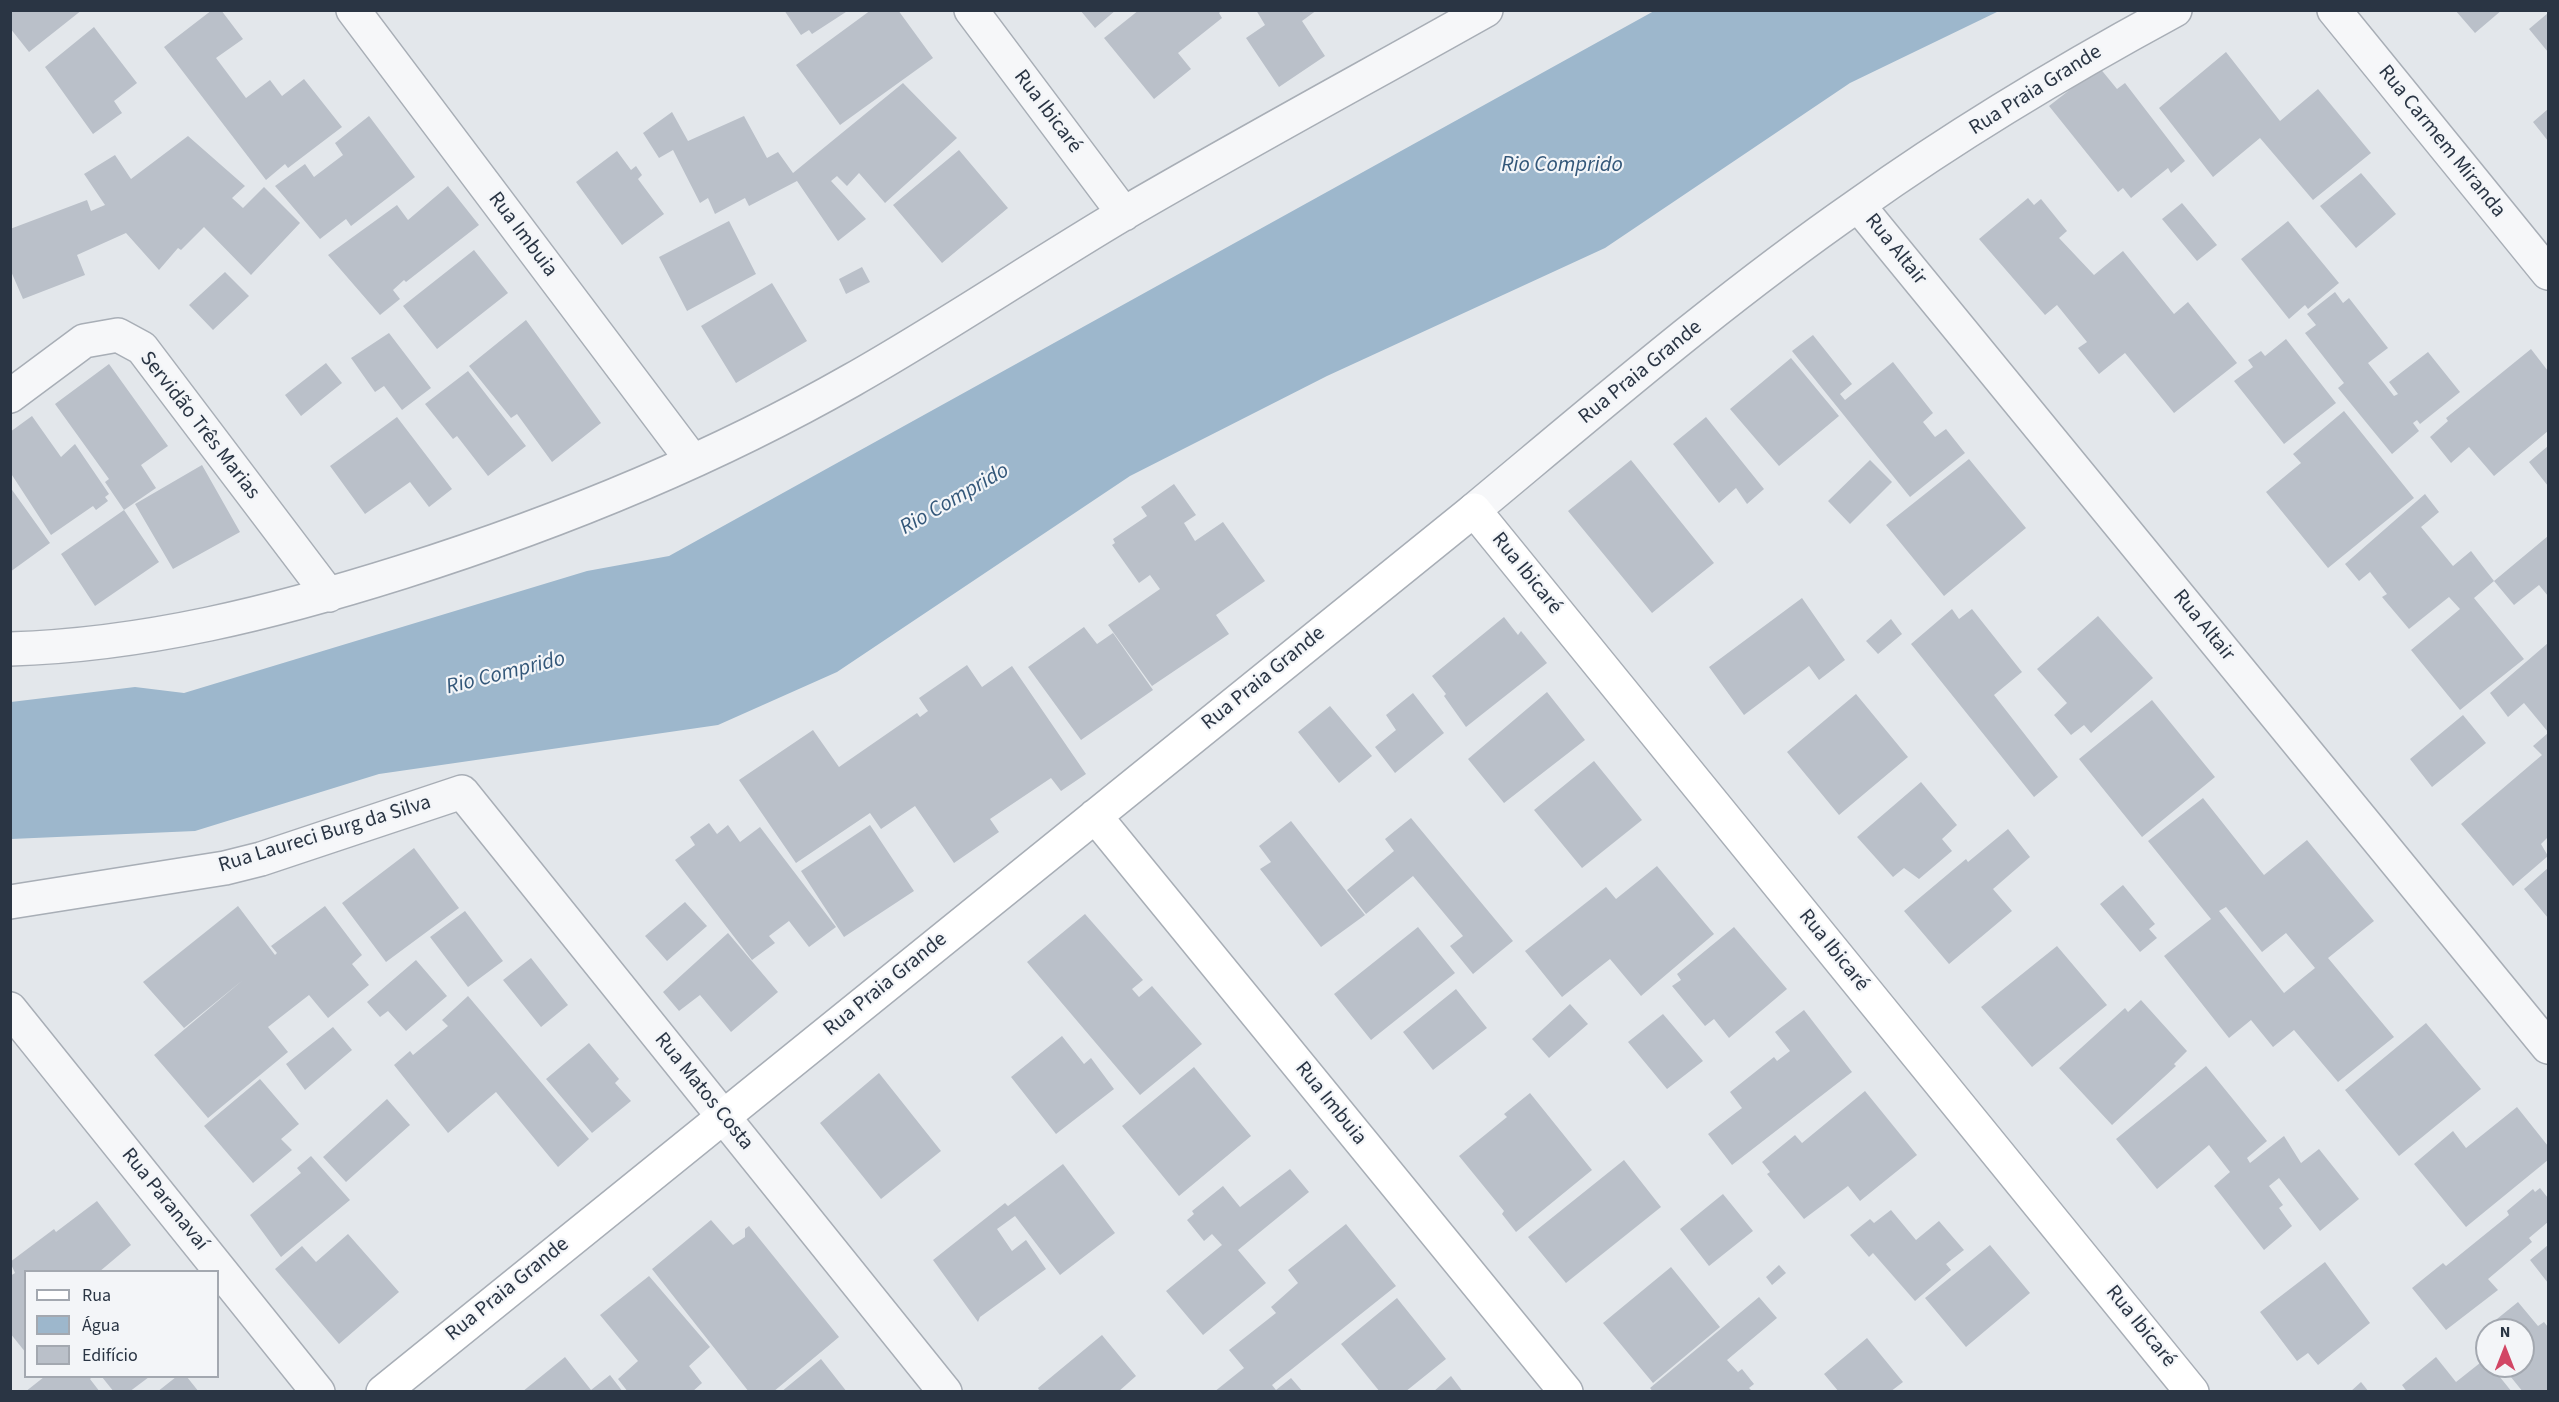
<!DOCTYPE html>
<html>
<head>
<meta charset="utf-8">
<style>
	body { margin:0 }
	#map { position:relative; width:2559px; height:1402px; overflow:hidden; background:#e3e7eb; font-family:"Source Sans 3",sans-serif }
	canvas { display:block }
	.frame { position:absolute; inset:0; border:12px solid #2a3544; pointer-events:none }
	.legend { position:absolute; left:24px; top:1270px; width:195px; height:108px; box-sizing:border-box; background:#f3f5f8; border:2px solid #a3a8b0; margin:0; padding:8px 10px; list-style:none; font-size:18px; color:#2a3544 }
	.legend li { display:flex; align-items:center; gap:12px; height:30px }
	.legend b { width:30px; border:2px solid #a3a8b0 }
	.north { position:absolute; left:2475px; top:1318px; width:60px; height:60px; box-sizing:border-box; background:#f3f5f8; border:2px solid #a3a8b0; border-radius:50%; rotate:0deg; font-size:16px; font-weight:700; line-height:24px; text-align:center; color:#2a3544 }
	.north::after { content:''; display:block; margin:auto; width:21px; height:27px; background:#d24665; clip-path:polygon(50% 0,100% 100%,50% 72%,0 100%) }
</style>
</head>
<body>
<div id="map">
<canvas width="2559" height="1402"></canvas>
<div class="frame"></div>
<ul class="legend">
<li><b style="height:8px;background:#fff"></b>Rua</li>
<li><b style="height:16px;background:#9db7cc"></b>Água</li>
<li><b style="height:16px;background:#bac0c9"></b>Edifício</li>
</ul>
<div class="north">N</div>
</div>
<script>
const context = document.querySelector('canvas').getContext('2d');
context.lineJoin = 'round';
function paint(path, color) { context.fillStyle = color; context.fill(path, 'evenodd'); }
function strokePath(path, color, width, dash) { context.strokeStyle = color; context.lineWidth = width; context.lineCap = dash ? 'butt' : 'round'; context.setLineDash(dash || []); context.stroke(path); }
function write(font, color, halo, rows, align = 'center') {
  context.font = font + ' "Source Sans 3",sans-serif'; context.lineWidth = 4.5; context.setLineDash([]); context.textBaseline = 'middle'; context.strokeStyle = halo; context.fillStyle = color; for (const [text, x, y, turn = 0] of rows) {
    context.save(); context.translate(x, y); context.rotate((+turn || 0) * Math.PI / 180); context.textAlign = isNaN(turn) ? turn : align; if (halo) context.strokeText(text, 0, 0); context.fillText(text, 0, 0); context.restore();
  }
}
paint(new Path2D(`
	M1654,11h345l-149,72 -245,165 -278,128 -197,100 -293,196 -119,53 -339,49 -184,57 -184,8v-137l124,-15 49,6 403,-122 82,-15z`), '#9db7cc');
paint(new Path2D(`
	M14,10h68l-53,42 -19,-24v-15z
	M212,10h9l22,29 -27,19 30,40 24,-18 12,16 22,-17 38,48 -54,41 -3,-4 -19,16 -102,-133z
	M784,10h65l-37,24 -3,-4 -8,5z
	M871,10h27l35,48 -93,67 -44,-60z
	M1080,10h36l-21,18z
	M1139,10h83l-3,3 3,5 -44,35 13,16 -37,30 -50,-61z
	M1256,10h61l-15,11 23,35 -46,31 -33,-49 19,-13z
	M2455,10h47l-27,23z
	M2548,13v39l-19,-23z
	M94,27l43,56 -23,18 8,12 -29,21 -48,-67z
	M2226,52l54,69 38,-32 53,64 -58,47 -53,-62 -47,39 -54,-69z
	M2099,67l18,22 8,-6 60,78 -14,12 -3,-5 -37,30 -8,-10 -5,4 -69,-86z
	M903,83l54,55 -72,65 -26,-30 -12,13 -10,-10 -6,5 35,38 -28,22 -41,-60 -48,25 -4,-8 -30,16 -7,-16 -8,5 -27,-53 -14,8 -16,-25 29,-21 16,29 56,-25 23,42 11,-6 15,21z
	M2548,109v32l-15,-19z
	M369,116l46,61 -64,49 -5,-7 -26,20 -45,-53 30,-22 9,13 29,-22 -8,-12z
	M188,136l57,50 -13,12 11,10 21,-21 36,36 -49,52 -47,-48 -23,23 -3,-2 -19,22 -33,-37 -49,22 8,20 -62,24 -13,-30v-40l77,-29 4,11 14,-6 -21,-31 31,-19 16,24z
	M959,150l49,58 -66,55 -49,-58z
	M617,151l14,19 5,-4 6,9 -4,4 26,35 -42,31 -46,-63z
	M2361,173l35,41 -40,34 -36,-42z
	M448,186l31,39 -73,57 -2,-2 -11,10 7,9 -20,16 -52,-60 69,-50 11,15z
	M2028,198l6,7 7,-6 26,32 -8,7 35,37 29,-24 51,63 14,-12 49,61 -63,50 -49,-60 -26,21 -21,-26 9,-6 -30,-37 -12,10 -66,-76z
	M2182,203l35,42 -20,16 -35,-42z
	M729,221l27,53 -69,37 -28,-54z
	M2288,221l51,62 -31,26 -3,-4 -16,14 -48,-60z
	M474,250l34,43 -71,56 -34,-43z
	M862,267l8,15 -24,12 -7,-15z
	M225,272l24,24 -36,34 -24,-25z
	M772,283l35,58 -71,42 -35,-57z
	M2335,292l8,11 6,-5 39,50 -20,15 26,33 4,-2 -9,-12 39,-30 32,40 -40,32 -3,-4 -4,3 6,8 -27,23 -54,-66 6,-5 -39,-50 11,-8 -9,-11z
	M526,320l75,103 -49,39 -35,-48 -6,4 -42,-52z
	M389,333l42,55 -29,22 -18,-24 -9,6 -24,-34z
	M1813,335l39,49 -12,10 5,6 48,-38 40,51 -10,9 12,15 11,-8 19,24 -55,44 -118,-146z
	M2286,339l50,64 -52,41 -50,-63 19,-14 -5,-7 13,-9 4,5z
	M2531,349l17,22v60l-54,45 -25,-29 -18,16 -21,-26 18,-16 -2,-3z
	M1791,358l48,58 -60,50 -49,-57z
	M326,363l16,20 -41,33 -16,-21z
	M109,364l59,82 -27,19 15,23 -32,22 -19,-28 4,-3 -54,-75z
	M468,371l58,75 -38,30 -31,-40 -4,3 -28,-35z
	M2344,411l70,87 -86,70 -62,-76 35,-29 -8,-9z
	M32,416l29,41 14,-13 34,50 -4,3 3,4 -12,9 -3,-4 -42,29 -41,-63v-40z
	M397,417l55,72 -23,18 -19,-25 -45,32 -35,-48z
	M1706,417l58,72 -17,15 -11,-16 -17,15 -46,-59z
	M2548,446v40l-19,-24z
	M1969,459l57,69 -82,68 -58,-71z
	M1631,460l83,103 -62,50 -84,-102z
	M1870,460l22,22 -42,42 -22,-23z
	M202,465l38,67 -67,37 -38,-65z
	M1174,484l22,31 -12,8 11,18 28,-19 42,59 -49,34 13,19 -77,52 -44,-61 52,-36 -10,-14 -11,8 -27,-38 3,-2 -2,-4 34,-23 -6,-9z
	M10,487l40,56 -40,29z
	M2425,494l14,18 -18,15 32,39 18,-15 23,30 -20,17 50,61 -64,51 -49,-60 49,-41 -11,-12 -40,32 -27,-32 5,-3 -17,-22 -11,9 -14,-17z
	M124,510l35,52 -64,44 -34,-52z
	M2548,536v60l-9,-11 -25,20 -20,-24z
	M1802,598l43,62 -26,20 -10,-14 -65,49 -35,-48z
	M1952,609l7,10 13,-10 50,63 -28,23 64,82 -24,20 -123,-153z
	M2098,616l55,62 -62,55 -7,-8 -13,10 -17,-20 13,-12 -30,-34z
	M1504,617l14,18 3,-4 26,32 -81,64 -22,-31 2,-2 -14,-18z
	M1891,619l11,15 -24,20 -12,-13z
	M1084,627l13,17 16,-11 40,57 -72,50 -53,-73z
	M2548,643v89l-24,-29 -16,14 -18,-24z
	M967,665l15,22 30,-21 74,108 -25,17 -10,-13 -61,41 9,13 -45,31 -39,-57 -34,23 -11,-16 -74,50 -57,-83 74,-50 26,37 78,-54 3,4 8,-6 -9,-13z
	M1547,692l38,48 -81,63 -36,-44z
	M1413,693l31,40 -49,40 -20,-26 21,-17 -10,-15z
	M1856,694l52,63 -69,58 -52,-63z
	M2152,700l63,77 -73,60 -63,-78z
	M1330,706l42,50 -33,27 -41,-51z
	M2463,715l23,28 -54,44 -22,-28z
	M2548,733v104l-7,7 7,12 -35,30 -52,-62 81,-69 -9,-9z
	M1594,761l48,59 -60,48 -48,-58z
	M1921,782l36,43 -15,14 10,12 -33,28 -15,-11 -11,9 -36,-40z
	M2203,798l61,77 43,-35 67,81 -46,37 66,79 -56,45 -44,-52 -21,17 -22,-27 -22,18 -65,-82 47,-37 -63,-78zM2226,907l36,45 24,-19 29,35 -31,25 -65,-82z
	M1411,818l102,123 -40,33 -23,-28 13,-10 -50,-60 -47,38 -19,-24 47,-39 -9,-12z
	M1291,821l74,94 -44,32 -61,-78 11,-7 -12,-16z
	M709,823l8,11 11,-9 12,17 20,-15 76,100 -27,20 -20,-26 -20,15 6,7 -23,17 -77,-100 20,-15 -5,-8z
	M870,825l44,66 -70,46 -43,-66z
	M2008,829l22,28 -37,32 19,22 -63,53 -45,-53 62,-52 2,3z
	M414,848l45,60 -73,54 -44,-59z
	M1657,866l57,68 -73,62 -31,-37 -48,38 -37,-46 81,-64 10,12z
	M2548,868v50l-24,-29z
	M2123,885l32,39 -6,5 8,9 -17,14 -40,-48z
	M685,902l22,24 -40,35 -22,-25z
	M238,906l37,49 2,-2 -6,-7 54,-40 37,49 -10,9 17,21 -41,33 -19,-23 -41,32 20,25 -80,66 -54,-63 89,-75 -59,48 -41,-46z
	M465,911l38,50 -35,26 -38,-50z
	M1085,914l58,66 -11,9 7,8 13,-11 50,58 -62,51 -113,-133z
	M1418,927l37,46 -84,67 -37,-46z
	M1734,927l53,62 -58,49 -15,-19 -9,7 -33,-40 9,-6 -4,-6z
	M728,933l50,59 -47,40 -31,-37 -21,16 -16,-19z
	M2057,946l50,59 -75,62 -51,-60z
	M531,958l37,47 -27,22 -38,-47z
	M416,960l31,36 -41,35 -18,-20 -8,6 -13,-15z
	M1456,989l31,39 -54,42 -30,-38z
	M468,996l121,143 -31,28 -62,-75 -48,41 -54,-68 16,-14 3,4 35,-29 -6,-6z
	M2141,1000l46,51 -13,13 2,2 -64,59 -53,-57 66,-60 3,4z
	M1570,1004l18,20 -39,34 -17,-19z
	M1804,1010l48,62 -120,93 -24,-31 34,-26 -12,-16 44,-35 3,4 13,-10 -15,-19z
	M1663,1014l40,47 -36,28 -39,-47z
	M2426,1023l55,66 -82,67 -54,-66z
	M333,1027l19,23 -47,40 -19,-26z
	M1062,1036l22,28 7,-6 23,31 -58,45 -45,-57z
	M589,1043l30,36 -4,4 16,18 -39,32 -46,-54z
	M2206,1066l61,75 -20,17 3,5 34,-27 17,27 18,-14 40,50 -39,32 -41,-53 -10,8 14,19 -4,3 13,18 -28,24 -50,-64 16,-14 -21,-27 -52,44 -41,-50z
	M1194,1067l57,69 -72,60 -57,-70z
	M879,1073l62,78 -60,48 -61,-76z
	M260,1079l39,45 -18,15 11,11 -39,33 -49,-57z
	M1865,1091l52,64 -57,46 -12,-15 -44,33 -37,-45 3,-2 -8,-10 33,-27 7,8z
	M1530,1093l62,77 -76,62 -14,-18 2,-3 -45,-55 48,-39 -3,-3z
	M387,1099l23,26 -64,57 -23,-25z
	M2517,1107l31,39v14l-82,67 -52,-63 39,-33 13,17z
	M311,1156l39,44 -69,57 -31,-42 51,-42 -4,-5z
	M1624,1160l37,47 -95,76 -38,-46z
	M1063,1164l52,69 -55,42 -45,-59 -18,13 15,22 14,-11 20,29 -66,48 -2,5 -45,-62 72,-57 3,3z
	M1290,1169l19,23 -71,58 28,33 -63,52 -37,-44 56,-46 -10,-11 -8,7 -17,-21 7,-6 -2,-3 31,-25 17,21z
	M2540,1188l8,10v24l-19,16 3,4 -44,37 10,11 -52,40 -34,-42 31,-25 3,3 63,-51 -2,-4 26,-22 2,3z
	M1723,1194l30,37 -44,35 -29,-37z
	M97,1201l34,44 -32,27h-73v81l-16,-20v-57l5,-3 -5,-11 44,-33 2,3z
	M1891,1210l25,30 23,-19 25,29 -18,14 5,6 -36,31 -42,-48 -4,4 -19,-22 20,-16 4,4z
	M711,1220l22,25 12,-8v-8l4,-3 90,111 -66,55h-24l-97,-123z
	M1346,1224l50,62 -124,99 4,5 15,-12 12,14h-89l30,-24 -15,-18 47,-37 -5,-6 27,-24 -10,-13z
	M348,1234l51,58 -60,52 -64,-75 27,-23 14,16z
	M1990,1245l40,48 -64,54 -41,-49z
	M2548,1245v38l-18,-23z
	M2325,1262l45,61 -52,42 -10,-12 -11,8 -37,-49z
	M1779,1265l7,8 -14,12 -6,-8z
	M1671,1267l49,60 -67,56 -50,-60z
	M649,1276l61,71 -21,19 13,17 -10,9h-64l-10,-13 20,-18 -38,-46z
	M1759,1297l18,21 -50,42 11,12 4,-3 12,15 -5,4 4,4h-100l-3,-4z
	M1397,1298l49,61 -41,33h-25l-39,-48z
	M2518,1302l20,24 6,-4 4,5v65h-25l-21,-26h21v-36h-25l-6,-7z
	M1102,1335l34,41 -18,16h-78l-2,-4z
	M1867,1338l36,44 -13,10h-51l-15,-18z
	M565,1357l26,33 19,-15 13,17h-101z
	M2436,1357l20,25 29,-23 2,7h4l21,26h-105l-5,-7z
	M821,1359l26,33h-66z
	M1451,1376l12,16h-30z
	M44,1377h48l-2,2 10,13h-75z
	M102,1377h47l-20,15h-15z
	M176,1377h11l12,15h-42z
	M2361,1382l8,10h-19z`), '#bac0c9');
const street = new Path2D(`
	M353,10l339,450
	M971,10l153,204
	M2334,10l214,263
	M1858,205l690,842
	M10,396l74,-55 34,-6 24,13 187,247
	M1474,510c125,-104 250,-212 384,-305 101,-72 208,-136 317,-195
	M10,649c135,-4 265,-37 392,-77 155,-49 308,-111 450,-192 92,-52 180,-112 271,-166 120,-70 242,-136 363,-204
	M10,902l215,-34 36,-9 201,-67 483,600
	M10,1009l308,383`);
const secondary = new Path2D(`
	M1095,816l471,576
	M383,1392l1091,-882 718,882`);
strokePath(street, '#a8aeb6', 36);
strokePath(secondary, '#a8aeb6', 36);
strokePath(street, '#f6f7f9', 33);
strokePath(secondary, '#fff', 33);
write('21px', '#2a3544', '#f3f5f8', [
	["Rua Praia Grande",2036,91,-32],
	["Rua Ibicaré",1047,112,53],
	["Rua Carmem Miranda",2441,142,51],
	["Rua Imbuia",522,235,53],
	["Rua Altair",1895,250,51],
	["Rua Praia Grande",1641,373,-39],
	["Servidão Três Marias",199,426,52],
	["Rua Ibicaré",1526,574,51],
	["Rua Altair",2203,626,51],
	["Rua Praia Grande",1264,679,-39],
	["Rua Laureci Burg da Silva",325,835,-17],
	["Rua Ibicaré",1833,951,51],
	["Rua Praia Grande",886,985,-39],
	["Rua Matos Costa",703,1092,51],
	["Rua Imbuia",1330,1104,51],
	["Rua Paranavaí",164,1200,51],
	["Rua Praia Grande",508,1290,-39],
	["Rua Ibicaré",2140,1327,51]
]);
write('italic 22px', '#335779', '#f3f5f8', [
	["Rio Comprido",1562,166],
	["Rio Comprido",955,500,-30],
	["Rio Comprido",506,674,-14]
]);
</script>
</body>
</html>
